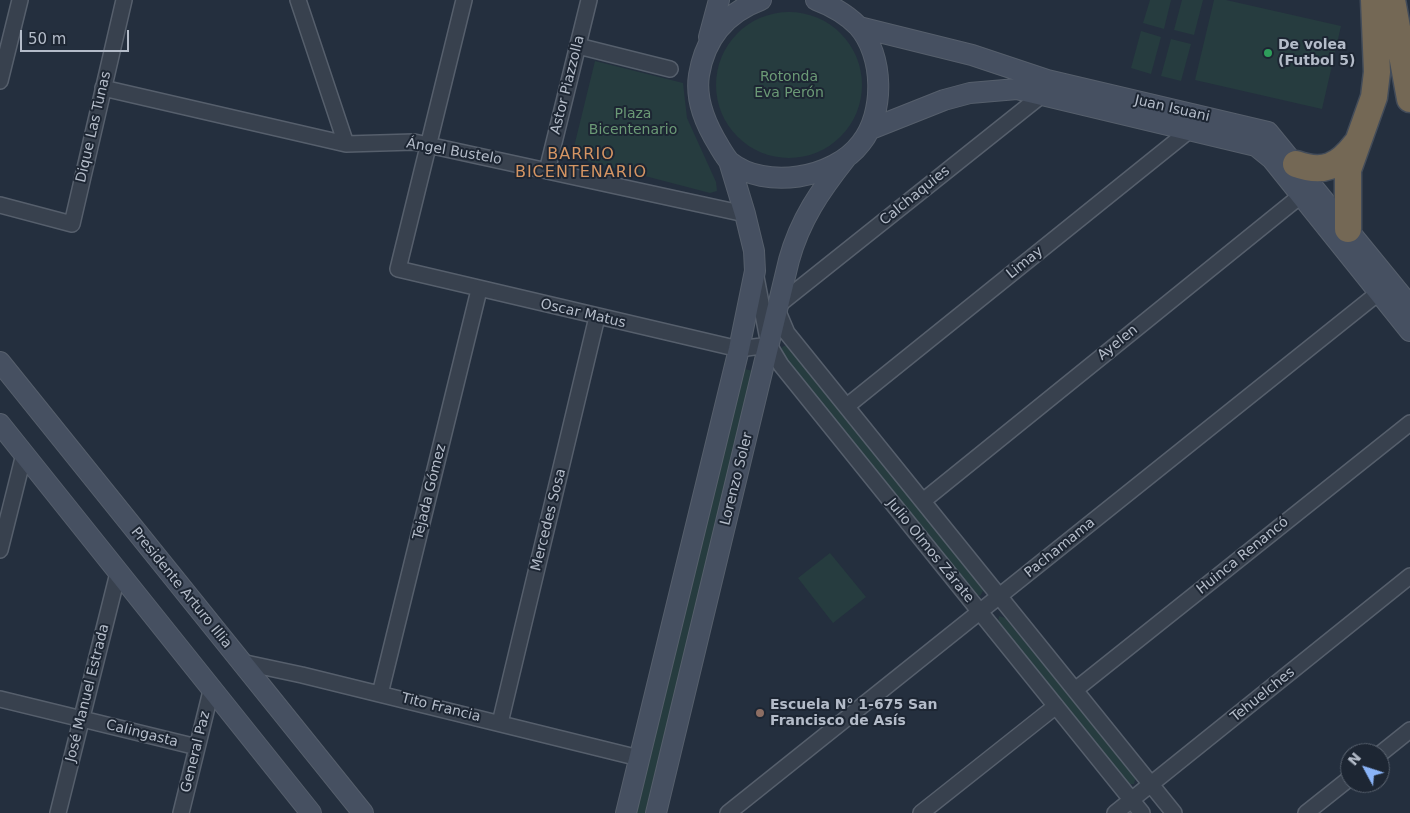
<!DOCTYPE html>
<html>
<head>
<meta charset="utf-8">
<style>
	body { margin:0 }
	#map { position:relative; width:1410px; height:813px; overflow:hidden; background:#242f3e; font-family:"DejaVu Sans",sans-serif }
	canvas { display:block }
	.north { position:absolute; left:1340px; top:743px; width:50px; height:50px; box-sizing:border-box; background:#1d2633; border:1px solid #59626f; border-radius:50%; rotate:310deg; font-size:14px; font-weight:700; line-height:20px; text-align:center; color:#b4bcc9 }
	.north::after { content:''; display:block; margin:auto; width:18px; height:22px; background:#8ab4f8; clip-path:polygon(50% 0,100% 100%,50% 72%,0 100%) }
	.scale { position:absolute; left:20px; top:30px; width:109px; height:22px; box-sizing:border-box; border:2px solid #b4bcc9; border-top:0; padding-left:6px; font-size:15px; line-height:18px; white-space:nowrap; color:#b4bcc9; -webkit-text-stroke:4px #1d2633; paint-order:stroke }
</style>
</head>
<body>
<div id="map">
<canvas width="1410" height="813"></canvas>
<div class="north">N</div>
<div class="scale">50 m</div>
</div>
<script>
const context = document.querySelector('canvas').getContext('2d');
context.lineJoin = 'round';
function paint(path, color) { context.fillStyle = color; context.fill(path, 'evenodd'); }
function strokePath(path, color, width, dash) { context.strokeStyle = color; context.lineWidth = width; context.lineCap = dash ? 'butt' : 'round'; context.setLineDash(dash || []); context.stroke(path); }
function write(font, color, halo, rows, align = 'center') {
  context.font = font + ' "DejaVu Sans",sans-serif'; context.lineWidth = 4; context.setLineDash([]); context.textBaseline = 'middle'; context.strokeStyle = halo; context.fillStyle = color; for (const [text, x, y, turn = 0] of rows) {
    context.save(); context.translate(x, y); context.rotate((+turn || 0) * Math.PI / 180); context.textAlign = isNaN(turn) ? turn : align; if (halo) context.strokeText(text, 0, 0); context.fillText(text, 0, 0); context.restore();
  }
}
paint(new Path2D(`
	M1150,0h21l-7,29 -21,-6z
	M1182,0h21l-9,35 -20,-5z
	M1214,0h12l115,26 -19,83 -127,-29z
	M716 85a73 73 0 1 1 146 0a73 73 0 1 1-146 0Z
	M1141,31l20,6 -10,37 -20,-6z
	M1171,39l20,5 -10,37 -20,-5z
	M595,61l88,22 4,35 29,64 1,9 -7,2 -130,-34 -7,-8z
	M784,346h3l194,240 2,5 -3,5 -6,-3 -192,-239 -2,-5z
	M744,369l10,2 -109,442h-9z
	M830,553l36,44 -33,26 -35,-45z
	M999,616l6,2 131,159 -2,7h-5l-131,-161z`), '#263c3f');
const street = new Path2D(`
	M298,0l48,144
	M464,0l-66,269 341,80 30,-4
	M578,46l92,23
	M0,81l20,-81
	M103,88l243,56 68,-2 331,72
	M1044,89l-2,6 -266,212 11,26 387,480
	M547,171l42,-171
	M0,205l72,19 52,-224
	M756,277l13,68 12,20 361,448
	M847,406l343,-276 4,-7
	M923,501l386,-312
	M0,550l24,-96
	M241,662l61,13 337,83
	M1075,690l335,-267
	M380,694l99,-404
	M0,699l197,48
	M500,723l97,-406
	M1380,754l30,-24
	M58,813l60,-240
	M181,813l30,-122
	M728,813l659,-527
	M921,813l135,-107
	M1115,813l295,-237
	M1306,813l44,-35`);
const secondary = new Path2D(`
	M761,0c-35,13 -56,38 -62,75 -4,26 7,50 20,71 3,5 7,12 11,16 35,28 104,17 131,-19 24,-30 23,-88 -3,-117 -12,-12 -26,-20 -42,-26
	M859,27l113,28 75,25 221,52 142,174
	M709,37l10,-37
	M871,129l73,-29 26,-7 47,-4 239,57 16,13 138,172
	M0,362l363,451
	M0,424l311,389
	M626,813l113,-464 16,-78 -1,-20 -9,-37 -16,-53
	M656,813l133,-553c11,-40 31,-69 57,-102`);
const highway = new Path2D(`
	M1392,0l18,99
	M1296,164c28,10 43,2 60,-20
	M1348,229v-59l26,-73 3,-25 -3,-72`);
strokePath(street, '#565f6c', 18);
strokePath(secondary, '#565f6c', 22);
strokePath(highway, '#434c59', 29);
strokePath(street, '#38414e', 15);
strokePath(secondary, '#465061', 20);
strokePath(highway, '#746855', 26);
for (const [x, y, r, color] of [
	[1268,53,5,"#2e9e5b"],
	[760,713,5,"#8d6e63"]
]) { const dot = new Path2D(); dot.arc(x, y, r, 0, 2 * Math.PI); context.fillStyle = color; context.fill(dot); strokePath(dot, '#1d2633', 2); }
write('bold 14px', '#b4bcc9', '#1d2633', [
	["De volea",1278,45],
	["(Futbol 5)",1278,61],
	["Escuela N° 1-675 San",770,705],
	["Francisco de Asís",770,721]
], 'left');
write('14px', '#6b9a76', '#1d2633', [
	["Rotonda",789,77],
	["Eva Perón",789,93],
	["Plaza",633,114],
	["Bicentenario",633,130]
]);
write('14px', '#b4bcc9', '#1d2633', [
	["Astor Piazzolla",568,85,-76],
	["Juan Isuani",1172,109,13],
	["Dique Las Tunas",94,127,-77],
	["Ángel Bustelo",454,152,10],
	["Calchaquies",915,196,-39],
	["Limay",1025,263,-39],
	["Oscar Matus",583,314,13],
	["Ayelen",1118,343,-39],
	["Lorenzo Soler",737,479,-76],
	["Tejada Gómez",430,492,-76],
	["Mercedes Sosa",549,520,-76],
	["Pachamama",1060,548,-39],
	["Julio Olmos Zárate",930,551,51],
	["Huinca Renancó",1243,556,-39],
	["Presidente Arturo Illia",181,588,51],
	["José Manuel Estrada",88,693,-76],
	["Tehuelches",1263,695,-39],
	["Tito Francia",441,708,14],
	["Calingasta",142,734,14],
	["General Paz",196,752,-76]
]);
context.letterSpacing = '1px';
write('16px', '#d59563', '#1d2633', [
	["BARRIO",581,155],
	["BICENTENARIO",581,173]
]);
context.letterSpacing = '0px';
</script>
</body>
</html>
